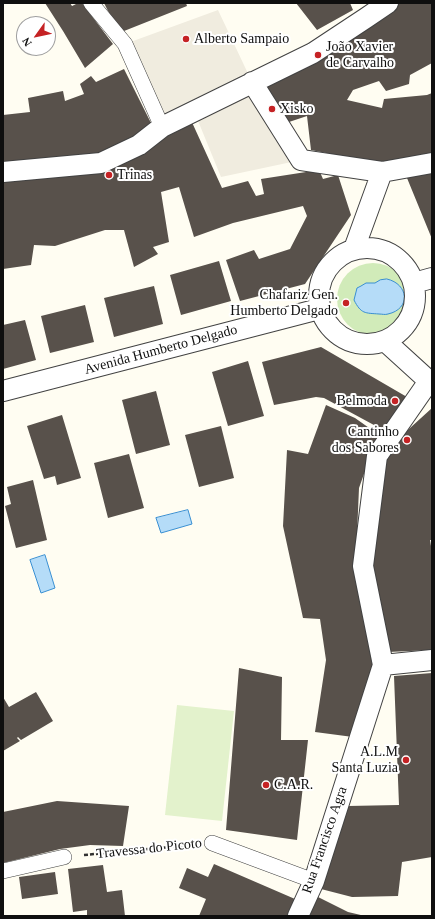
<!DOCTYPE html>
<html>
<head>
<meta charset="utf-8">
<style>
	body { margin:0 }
	#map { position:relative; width:435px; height:919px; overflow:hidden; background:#fffdf2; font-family:Georgia,serif }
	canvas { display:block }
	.frame { position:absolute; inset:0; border:4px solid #0f0f0f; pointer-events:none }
	.north { position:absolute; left:16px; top:16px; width:40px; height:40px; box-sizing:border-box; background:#fff; border:1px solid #9f9f9f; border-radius:50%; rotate:237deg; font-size:11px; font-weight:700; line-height:16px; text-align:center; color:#0f0f0f }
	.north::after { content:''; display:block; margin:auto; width:14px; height:18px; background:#c52224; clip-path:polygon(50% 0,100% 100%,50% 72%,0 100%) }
</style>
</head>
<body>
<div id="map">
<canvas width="435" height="919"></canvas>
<div class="frame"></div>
<div class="north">N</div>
</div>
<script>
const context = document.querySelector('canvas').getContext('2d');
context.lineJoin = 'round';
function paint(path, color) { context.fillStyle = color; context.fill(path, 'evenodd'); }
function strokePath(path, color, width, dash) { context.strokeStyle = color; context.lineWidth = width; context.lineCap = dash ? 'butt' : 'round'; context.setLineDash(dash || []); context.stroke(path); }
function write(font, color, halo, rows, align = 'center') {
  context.font = font + ' Georgia,serif'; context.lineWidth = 4; context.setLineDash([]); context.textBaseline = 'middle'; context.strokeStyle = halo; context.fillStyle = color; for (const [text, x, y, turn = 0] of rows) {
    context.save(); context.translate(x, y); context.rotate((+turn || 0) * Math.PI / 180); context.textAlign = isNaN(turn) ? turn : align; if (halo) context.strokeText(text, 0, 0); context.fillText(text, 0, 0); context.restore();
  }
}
paint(new Path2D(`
	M337 299a36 36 0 1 1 72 0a36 36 0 1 1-72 0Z`), '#d1ebb9');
paint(new Path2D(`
	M177,705l57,6 -12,110 -57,-6z`), '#e3f2cc');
paint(new Path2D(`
	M218,10l34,72 49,78 -80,17 -27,-66 -32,16 -37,-83z`), '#f0ecdf');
const water = new Path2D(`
	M387,279c22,5 24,30 1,35 -3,1 -6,0 -9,0 -14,-1 -18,0 -25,-14l3,-12 4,-2 5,-3h9l5,-3z
	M188,510l4,14 -31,9 -5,-15z
	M45,555l10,33 -14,5 -11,-33z`);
paint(water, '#b5dcf8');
strokePath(water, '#398fd2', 1);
paint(new Path2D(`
	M45,3h25l2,3 6,-3h4l31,41 -28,24 -22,-37z
	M104,3h82l1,3 -68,27z
	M296,3h54l3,7 -36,20z
	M395,3h37v60l-22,12 -1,9 -23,7 -7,-10 -26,9 -6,10 35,8 2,-9 43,-4 5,-2v65l-40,8 -81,-16 -4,-34 -24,8 -20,-36z
	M124,69l29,58 -63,32 -87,8v-52l27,-3 -2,-14 35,-7 2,10 19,-7 -4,-10 11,-8 5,6z
	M190,118l32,70 26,-7 8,15 8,-2 -3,-15 58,-9 4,9 15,-4 13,40 -46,69 -65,17 -14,-41 28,-10 5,9 31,-10 17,-33 -4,-10 -70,17 -39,14 -15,-50 -18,5 8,50 -16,5 5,7 -24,13 -10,-37h-19l-50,16 -21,-1 -3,20 -28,4v-87l107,-13z
	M432,171v68l-25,-61z
	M219,261l12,40 -50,14 -11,-40z
	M154,286l9,38 -49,13 -10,-39z
	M85,305l9,37 -44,11 -9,-37z
	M25,320l11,40 -33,9v-44z
	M321,347l86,50 -22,34 -61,-33 -8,-1 -42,8 -12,-43z
	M248,361l16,55 -36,10 -16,-54z
	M156,391l14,54 -34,9 -14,-54z
	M326,405l29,13 27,19 -11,17 -12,34 -2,46 4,67 12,68 -20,68 -38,-5 11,-72 -6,-41 -17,-1 -20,-92 4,-76 21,4z
	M432,408v132h-2l2,12v98l-44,2 -19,-80 19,-124z
	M62,415l19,63 -24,7 -2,-9 -11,3 -17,-53z
	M221,426l13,52 -35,9 -14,-52z
	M129,454l15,54 -36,10 -14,-55z
	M33,480l14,60 -31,8 -11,-42 6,-2 -4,-17z
	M239,668l43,9 -1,63h27l-11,100 -71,-10z
	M432,673v184l-30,5 -4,34 -46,1 -31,-8 27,-83 51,-1 -5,-129z
	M36,692l17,29 -32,19 -3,-3 -1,1 3,3 -17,10v-54l6,10z
	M57,801l72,5 -6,40 -33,-1 -30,4 -57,14v-51z
	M214,864l81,35 -8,17h-88l7,-17 -27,-11 8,-20 21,9z
	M103,865l4,27 15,-2 3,26h-38v-6l-14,2 -5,-43z
	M55,872l3,22 -36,5 -3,-22z
	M316,896l32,16 17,4h-59z`), '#58514b');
const pedestrian = new Path2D(`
	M91,3l34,41 37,83
	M212,843l102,38
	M3,871l61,-14`);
const minor = new Path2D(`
	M252,82l49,78 81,12 50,-9
	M3,172l98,-9 38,-18 23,-18 151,-74 53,-35 22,-15
	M319 296a48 48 0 1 1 96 0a48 48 0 1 1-96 0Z
	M354,249l28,-77
	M414,283l18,-5
	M385,341l44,40 3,1
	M3,391l316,-82
	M383,665l49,-5
	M298,916l16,-35 69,-216 -20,-99 14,-110 52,-75`);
strokePath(pedestrian, '#424242', 16);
strokePath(minor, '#424242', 22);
strokePath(new Path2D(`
	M84,855l108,-10`), '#313131', 2.5, [4, 2]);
strokePath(pedestrian, '#fff', 15);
strokePath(minor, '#fff', 20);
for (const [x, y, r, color] of [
	[186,39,4,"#c52224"],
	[318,55,4,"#c52224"],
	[272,109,4,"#c52224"],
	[109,175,4,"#c52224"],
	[346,303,4,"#c52224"],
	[395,401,4,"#c52224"],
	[407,440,4,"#c52224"],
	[406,760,4,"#c52224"],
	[266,785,4,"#c52224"]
]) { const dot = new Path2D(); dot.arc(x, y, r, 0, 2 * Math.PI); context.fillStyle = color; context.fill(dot); strokePath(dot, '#fff', 1.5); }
write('14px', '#0f0f0f', '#fff', [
	["Alberto Sampaio",194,39],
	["João Xavier",326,47],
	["de Carvalho",326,63],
	["Xisko",280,109],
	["Trinas",117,175],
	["Chafariz Gen.",338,295,"right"],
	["Humberto Delgado",338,311,"right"],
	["Belmoda",387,401,"right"],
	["Cantinho",399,432,"right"],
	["dos Sabores",399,448,"right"],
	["A.L.M",398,752,"right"],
	["Santa Luzia",398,768,"right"],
	["C.A.R.",274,785]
], 'left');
write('14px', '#0f0f0f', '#fff', [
	["Avenida Humberto Delgado",161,350,-15],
	["Rua Francisco Agra",325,840,-71],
	["Travessa do Picoto",149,849,-6]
]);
</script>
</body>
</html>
